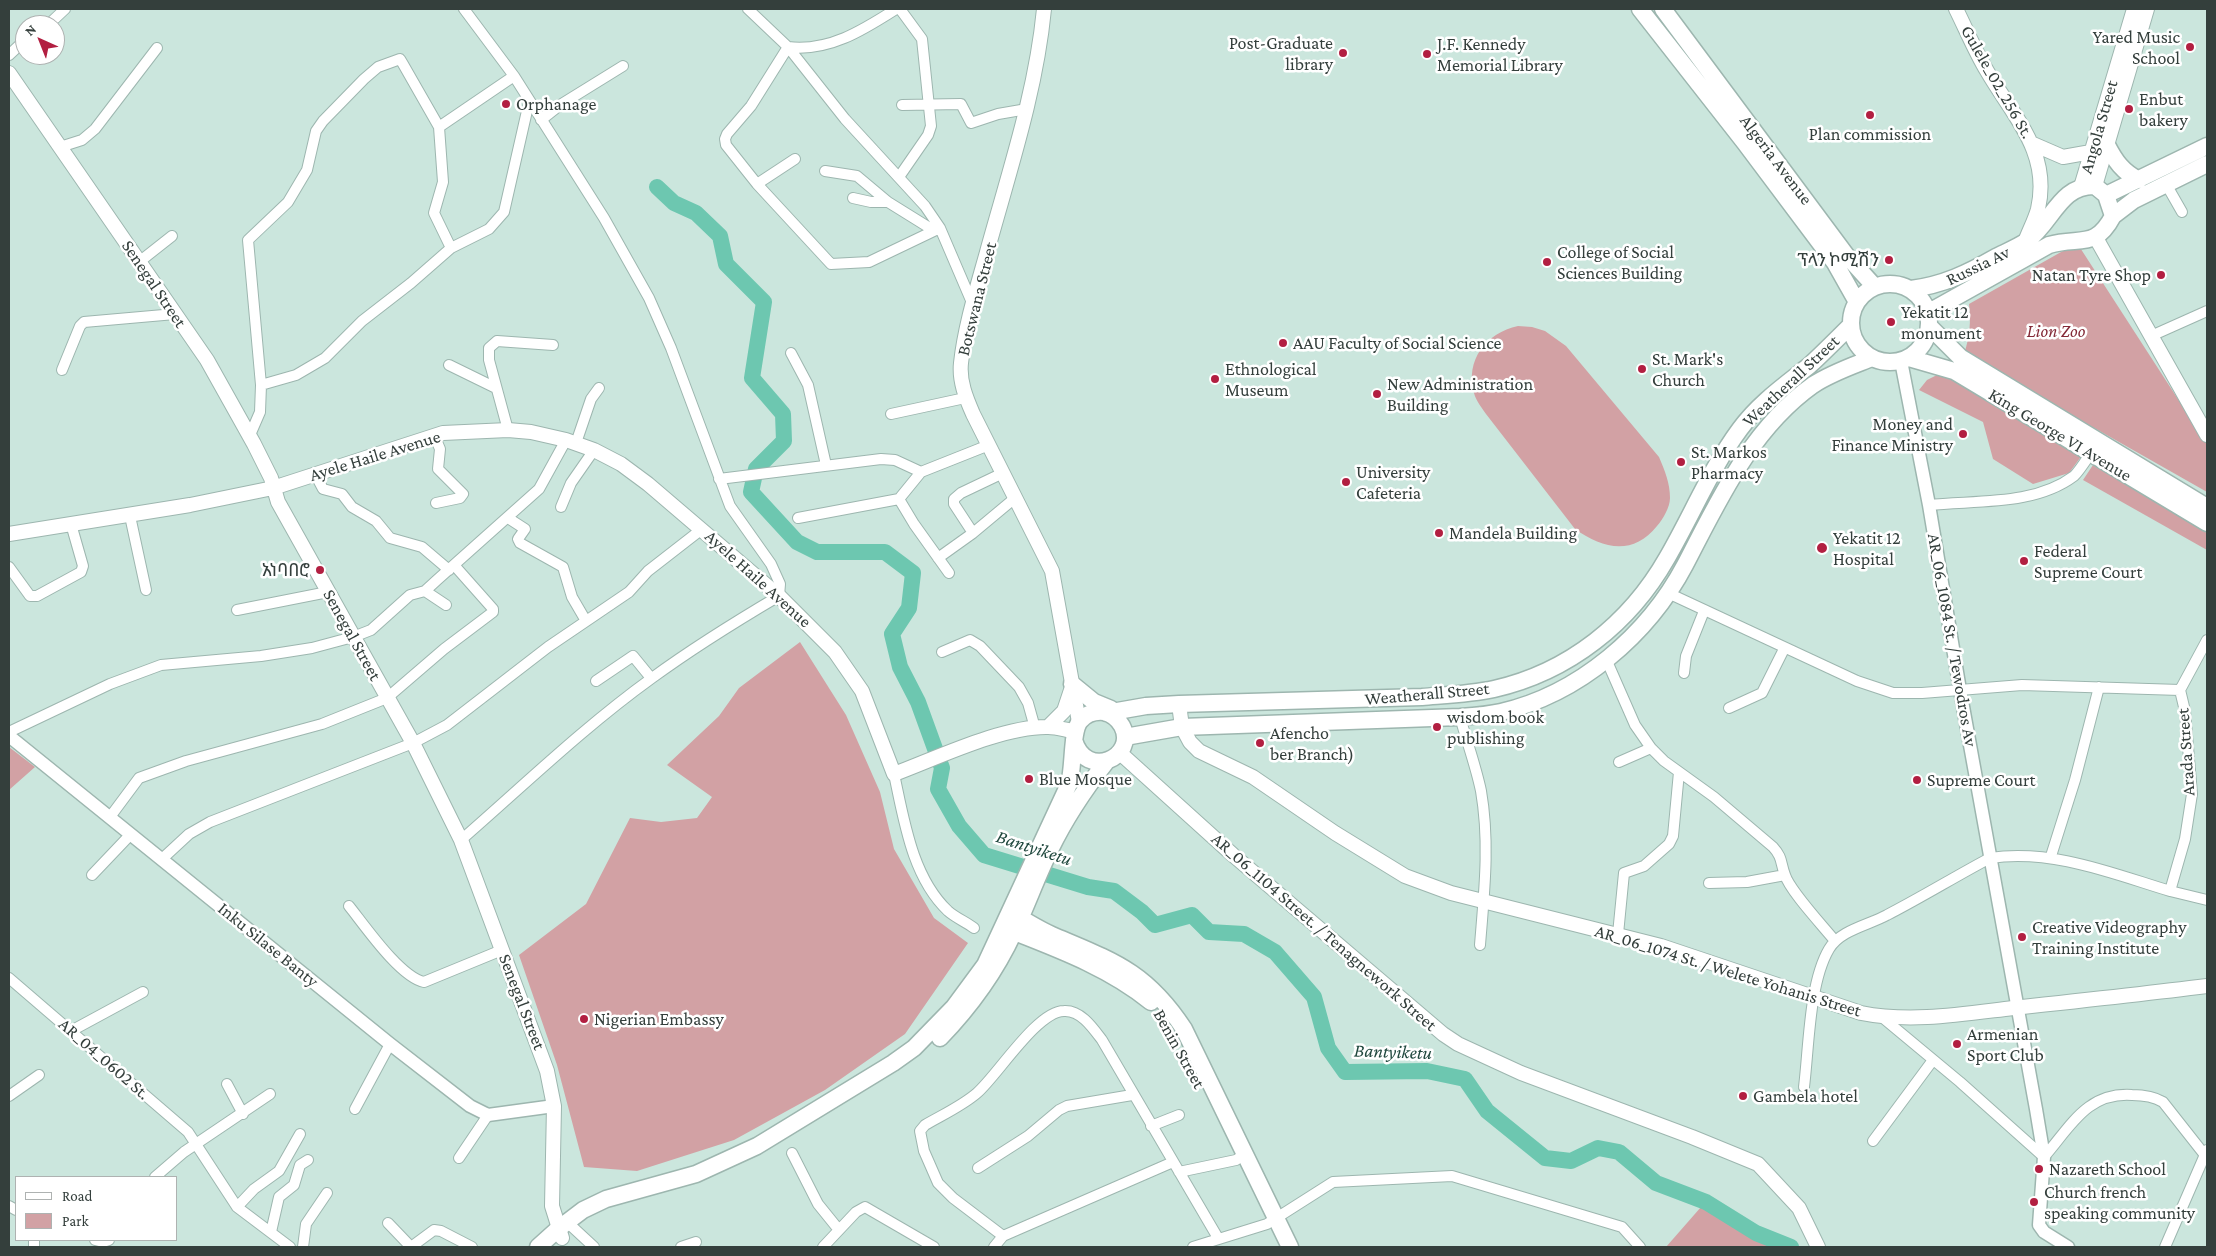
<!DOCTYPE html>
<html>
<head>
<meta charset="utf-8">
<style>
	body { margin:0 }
	#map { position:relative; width:2216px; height:1256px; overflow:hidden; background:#cbe6dd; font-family:"Crimson Pro",serif }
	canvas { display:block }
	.frame { position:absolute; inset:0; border:10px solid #343f3c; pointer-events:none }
	.legend { position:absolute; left:15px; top:1176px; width:162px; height:65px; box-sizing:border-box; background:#fff; border:1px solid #aeb2b1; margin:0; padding:6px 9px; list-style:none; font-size:15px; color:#343f3c }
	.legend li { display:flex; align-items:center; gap:10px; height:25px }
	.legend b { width:25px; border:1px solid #aeb2b1 }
	.north { position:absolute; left:15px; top:15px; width:50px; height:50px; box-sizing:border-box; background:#fff; border:1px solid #aeb2b1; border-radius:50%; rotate:316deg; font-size:14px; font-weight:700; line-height:20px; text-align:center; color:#343f3c }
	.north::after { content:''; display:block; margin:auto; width:18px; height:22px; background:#b21f41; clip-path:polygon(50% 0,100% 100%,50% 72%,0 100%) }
</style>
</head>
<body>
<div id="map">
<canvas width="2216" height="1256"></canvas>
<div class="frame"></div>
<ul class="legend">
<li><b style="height:6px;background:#fff"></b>Road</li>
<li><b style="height:14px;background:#d2a1a4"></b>Park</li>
</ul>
<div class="north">N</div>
</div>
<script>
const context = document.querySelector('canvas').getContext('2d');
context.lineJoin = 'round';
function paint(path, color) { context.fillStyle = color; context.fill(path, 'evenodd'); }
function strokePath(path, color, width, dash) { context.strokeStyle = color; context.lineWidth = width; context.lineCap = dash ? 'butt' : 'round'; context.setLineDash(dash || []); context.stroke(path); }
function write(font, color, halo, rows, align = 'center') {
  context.font = font + ' "Crimson Pro","Noto Sans Ethiopic",serif'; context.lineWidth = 5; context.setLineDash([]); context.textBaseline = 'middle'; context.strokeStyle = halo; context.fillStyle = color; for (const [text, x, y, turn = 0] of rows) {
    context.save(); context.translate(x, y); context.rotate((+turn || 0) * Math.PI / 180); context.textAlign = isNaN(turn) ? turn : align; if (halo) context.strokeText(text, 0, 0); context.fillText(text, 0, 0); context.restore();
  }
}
paint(new Path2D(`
	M2077,243l130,201v48l-243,-138c6,-18 7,-32 5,-50z
	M1518,326l14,1 13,4 21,15 93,111c6,14 11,26 11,41 0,9 -7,21 -13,28 -24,30 -54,23 -82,3l-89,-115c-4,-6 -10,-13 -12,-21 -9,-33 12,-60 44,-67z
	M1943,372l140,82 -14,19 -36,11 -40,-25 -10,-37 -64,-32 8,-10z
	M2093,465l114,68v17l-124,-70z
	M800,642l46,73 34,77 14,57 40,69 34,25 -63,91 -80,56 -91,50 -97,31 -53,-4 -27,-102 -38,-110 67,-51 44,-86 31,4 36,-4 15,-21 -45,-32 52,-49 20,-28z
	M9,747l26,20 -26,23z
	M1701,1207l74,40h-109z`), '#d2a1a4');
strokePath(new Path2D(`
	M657,187l17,16 22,10 24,23 6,28 38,38 -12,76 31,36 1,27 -28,28 -5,23 46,50 20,10h68l28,21 -4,35 -17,26 8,33 18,35 24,66 -4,21 21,37 25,29 104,32 26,4 28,21 13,13 37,-10 17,17 35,2 31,18 39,45 14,51 17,24 82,-1 38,8 22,32 58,47 26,3 27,-13 21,4 37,31 50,19 50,31 35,14`), '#6dc7b0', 16);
const minor = new Path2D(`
	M748,9l40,38 57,72 80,87 15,22 33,77
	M896,9c-33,21 -67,43 -108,38l-37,59 -24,28 -2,5 1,6 31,39 74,80 38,-2 71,-34
	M48,25l17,-16
	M9,55l16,-15
	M902,105l59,-1 10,19 27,-9 29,-5
	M541,120l19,-15 63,-39
	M439,127l4,55 -9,31 17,35
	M60,147l22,-7 13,-11 62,-81
	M825,171l32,5 31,26 45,28
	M899,177l29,-42 3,-9 -9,-87 -22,-30
	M757,184l38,-25
	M2166,184l16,28
	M853,198l18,4h17
	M139,262l33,-26
	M2151,336l56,-25
	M791,353l17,32 18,80
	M449,365l47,23
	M62,370l18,-44 4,-4 91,-8
	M261,385l-13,-145 40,-38 19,-32 9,-39 7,-10 41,-42 14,-12 22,-8 3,5 36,63 75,-51
	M891,414l74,-16
	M508,430l-19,-70v-12l8,-7 56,4
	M250,435l10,-23 1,-27 35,-10 29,-17 37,-37 49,-38 40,-35 38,-19 15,-17 25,-110
	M434,435l6,14 -2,20 25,25 -3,4 -24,5
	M576,443l15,-44 8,-11
	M1003,473l-42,20 -7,6v5l19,29 42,-35
	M315,474l8,15 19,5 10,13 24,14 14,17 32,9 27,23
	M719,479l162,-20 14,1 26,12
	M899,499l15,25 35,49
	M1929,505c47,-5 105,1 145,-29 6,-6 11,-15 16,-21
	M561,507l10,-24 23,-33
	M130,516l16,74
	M508,518l17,11 -7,10 2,4 43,24 9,30 14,24
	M798,518l101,-19 22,-27 68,-27
	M938,558l35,-25
	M9,567l21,29h7l44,-24 2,-6 -12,-42
	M425,591l21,14
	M1668,593l189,88 36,12h29l100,-8 158,5
	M237,610l91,-18
	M2207,640l-27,50 5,21 7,83 -7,45 -15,52 37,9
	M942,652l28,-12 10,6 39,41 9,16 7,25
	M1606,659l29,66 16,23 13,13 50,36 59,50c10,11 7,15 12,28 5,16 38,51 50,66
	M1684,673l2,-17 18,-45
	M596,681l37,-25 18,22
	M1729,708l33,-15 22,-44
	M1460,717c7,25 16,50 21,74 9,52 3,103 -1,154
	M9,732l101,-48 51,-19 100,-9 51,-8 41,-11 18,-7 39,-35 15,-4 12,-11 102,-91 27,-49
	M1619,762l32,-14
	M894,774c10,46 18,103 54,137 8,7 18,11 26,17
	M110,817l29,-39 47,-17 136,-37 65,-26 57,-49 49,-37v-3l-39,-44
	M461,840c62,-54 123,-113 191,-162 41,-30 83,-56 127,-82l1,-12 -9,-20 -41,-58 -59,-158 -22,-50 -45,-80 -90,-142 -50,-67
	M2051,856l24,-76 24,-93
	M162,859l27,-25 21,-12 203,-79 34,-18 101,-78 81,-55 19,-21 54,-42
	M92,875l39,-41
	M1709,883l38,-1 38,-7
	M349,906c16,20 51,71 75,76l78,-32
	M1618,934l6,-61 20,-7 25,-22 4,-8 6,-64
	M9,978l179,154 49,75 53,40
	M1883,1018l77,64 84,75c27,-31 43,-65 88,-62 11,0 21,1 31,7l41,52
	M71,1031l72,-39
	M227,1084l16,30
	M1804,1087c5,-40 5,-104 25,-138 11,-19 40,-24 58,-34 35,-18 69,-39 103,-57 63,-9 121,15 180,33
	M9,1096l30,-21
	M355,1109l35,-65
	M1151,1126l28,-11
	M1873,1141l60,-81
	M792,1153l26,51 21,26
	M459,1158l29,-43
	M978,1168l50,-32 31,-26 8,-4 65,-11
	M1179,1172l57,-12 9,-6
	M155,1177l29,-25 86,-58
	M9,1206l7,4
	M237,1207l17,-18 25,-18 21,-37
	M567,1222l27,25
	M388,1223l23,24
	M271,1232l8,-35 15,-12 6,-20 8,-5
	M1003,1236l-50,-38 -15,-15 -14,-32 -4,-20 5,-6c17,-10 37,-19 52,-32 20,-17 60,-82 87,-82 17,-1 29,17 38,29l116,198
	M95,1240l8,2 6,-2
	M34,1247v-7
	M303,1247l3,-23 21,-31
	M411,1247l23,-17 7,1 31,16
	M681,1247l15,-5
	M823,1247l33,-35 9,-5 69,40
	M994,1247l9,-11 170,-74
	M1193,1247l74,-23 66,-42 119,-6 170,51 18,20
	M2165,1247l42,-97`);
const tertiary = new Path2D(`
	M1901,361l28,144 31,185 76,419 8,48 -5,68 5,7 24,15
	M9,736l381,308 80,62 18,9 66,-9`);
const secondary = new Path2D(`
	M1044,9c-8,83 -35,163 -57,243 -10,36 -22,74 -26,111 -2,18 5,35 12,51l79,157 27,151
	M1956,9c10,20 19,42 31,62 26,45 64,81 51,138 -3,11 -9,22 -13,33
	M9,73l198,287 47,84 17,34 7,24 135,241 48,97 86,231 7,35 -2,100 10,32
	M2033,144l30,13 28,-5
	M2095,186l52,-177
	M2081,187l53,-178
	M2096,238l111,197
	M9,534l181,-29 83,-17 170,-55 65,-3 23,2 35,8 28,10 27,14 27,20 131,112 56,56 27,39 32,83c43,-16 109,-48 154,-47 9,0 18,3 26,4
	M1179,704l3,23 8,15 9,9 54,26 82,56 70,43 46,17 210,53 200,67c50,10 102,1 152,-5 65,-7 130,-14 194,-22
	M1048,727l16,-16 7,-21
	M1119,752l114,103 210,179 15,10 63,29 171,64 66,27 41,44 19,39`);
const primary = new Path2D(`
	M1640,9l105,134 90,120 22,39
	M1663,9l183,246 29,32
	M2107,145c8,16 16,27 32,35
	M2106,195l101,-49
	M2113,216l21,-16 73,-36
	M1851 323a39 39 0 1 1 78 0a39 39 0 1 1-78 0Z
	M1911,289c32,-4 57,-16 85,-32 10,-5 22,-10 31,-16 26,-20 33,-56 68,-55l11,9 7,21c-18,34 -33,20 -64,29l-120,67
	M1930,327l30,30 247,150
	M1909,358l45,13 253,152
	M1072,684l22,18 17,7
	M1106,713l40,-7 33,-2 243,-7c24,-2 49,-3 72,-8 75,-17 136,-66 173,-131 25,-43 44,-90 73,-129 19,-26 45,-44 70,-64 14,-13 27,-26 41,-40
	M1125,737l57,-10 278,-10c14,-1 28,-2 41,-5 78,-18 147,-77 184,-147 34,-65 66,-136 128,-180 18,-12 39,-19 59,-27
	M1011,913c14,7 27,16 41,22 61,26 94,36 132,94l106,218
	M1004,928c51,20 104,39 147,74
	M940,1038c31,-32 55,-65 74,-106 13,-27 23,-56 37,-84 15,-31 34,-59 55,-86
	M538,1247l20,-18 25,-19 23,-11 90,-25 61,-28 136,-83 21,-15 40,-41 31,-42 84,-181c5,-17 2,-52 11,-63 6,-7 15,-10 24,-9 8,2 14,7 18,14 16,31 -36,55 -48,14`);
strokePath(minor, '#9db6af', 12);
strokePath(tertiary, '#9db6af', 15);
strokePath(secondary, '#9db6af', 16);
strokePath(primary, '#9db6af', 19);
strokePath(minor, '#fff', 10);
strokePath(tertiary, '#fff', 12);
strokePath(secondary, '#fff', 14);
strokePath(primary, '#fff', 16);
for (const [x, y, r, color] of [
	[2190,47,5,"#b21f41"],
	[1343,53,5,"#b21f41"],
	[1427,54,5,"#b21f41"],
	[506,104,5,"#b21f41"],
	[2129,109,5,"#b21f41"],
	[1870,115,5,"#b21f41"],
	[1889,260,5,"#b21f41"],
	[1547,262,5,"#b21f41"],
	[2161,275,5,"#b21f41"],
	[1891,322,5,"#b21f41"],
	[1283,343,5,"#b21f41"],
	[1642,369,5,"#b21f41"],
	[1215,379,5,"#b21f41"],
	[1377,394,5,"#b21f41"],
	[1963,434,5,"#b21f41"],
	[1681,462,5,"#b21f41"],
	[1346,482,5,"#b21f41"],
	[1439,533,5,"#b21f41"],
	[1822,548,6,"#b21f41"],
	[2024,561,5,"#b21f41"],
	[320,570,5,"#b21f41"],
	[1437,727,5,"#b21f41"],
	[1260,743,5,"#b21f41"],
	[1029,779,5,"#b21f41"],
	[1917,780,5,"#b21f41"],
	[2022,937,5,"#b21f41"],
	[584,1019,5,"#b21f41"],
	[1957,1044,5,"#b21f41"],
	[1743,1096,5,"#b21f41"],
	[2039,1169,5,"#b21f41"],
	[2034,1202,5,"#b21f41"]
]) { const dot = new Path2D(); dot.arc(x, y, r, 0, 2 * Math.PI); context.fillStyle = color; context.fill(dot); strokePath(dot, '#fff', 2); }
write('18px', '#343f3c', '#fff', [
	["Yared Music",2180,37,"right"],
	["School",2180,58,"right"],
	["Post-Graduate",1333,43,"right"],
	["library",1333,64,"right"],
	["J.F. Kennedy",1437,44],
	["Memorial Library",1437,65],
	["Enbut",2139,99],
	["bakery",2139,120],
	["Orphanage",516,104],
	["Plan commission",1870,134,"center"],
	["College of Social",1557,252],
	["Sciences Building",1557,273],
	["ፕላን ኮሚሽን",1879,260,"right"],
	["Natan Tyre Shop",2151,275,"right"],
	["Yekatit 12",1901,312],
	["monument",1901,333],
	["AAU Faculty of Social Science",1293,343],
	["St. Mark's",1652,359],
	["Church",1652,380],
	["Ethnological",1225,369],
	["Museum",1225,390],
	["New Administration",1387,384],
	["Building",1387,405],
	["Money and",1953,424,"right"],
	["Finance Ministry",1953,445,"right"],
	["St. Markos",1691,452],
	["Pharmacy",1691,473],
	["University",1356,472],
	["Cafeteria",1356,493],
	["Mandela Building",1449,533],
	["Yekatit 12",1833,538],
	["Hospital",1833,559],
	["Federal",2034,551],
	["Supreme Court",2034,572],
	["አነባበሮ",310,570,"right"],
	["wisdom book",1447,717],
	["publishing",1447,738],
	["Afencho",1270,733],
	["ber Branch)",1270,754],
	["Blue Mosque",1039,779],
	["Supreme Court",1927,780],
	["Creative Videography",2032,927],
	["Training Institute",2032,948],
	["Nigerian Embassy",594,1019],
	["Armenian",1967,1034],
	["Sport Club",1967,1055],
	["Gambela hotel",1753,1096],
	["Nazareth School",2049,1169],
	["Church french",2044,1192],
	["speaking community",2044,1213]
], 'left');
write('18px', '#343f3c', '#fff', [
	["Gulele_02_256 St.",1997,82,60],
	["Angola Street",2099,127,-74],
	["Algeria Avenue",1776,160,53],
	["Russia Av",1978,266,-26],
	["Senegal Street",154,284,56],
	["Botswana Street",977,299,-76],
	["Weatherall Street",1791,381,-43],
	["King George VI Avenue",2060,435,31],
	["Ayele Haile Avenue",375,456,-17],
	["Ayele Haile Avenue",758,579,42],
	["Senegal Street",352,635,61],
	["AR_06_1084 St. / Tewodros Av",1952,640,80],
	["Weatherall Street",1427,694,-5],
	["Arada Street",2186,752,-94],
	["AR_06_1104 Street. / Tenagnework Street",1324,932,41],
	["Inku Silase Banty",268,945,39],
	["AR_06_1074 St. / Welete Yohanis Street",1728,971,17],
	["Senegal Street",522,1002,69],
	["Benin Street",1179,1049,61],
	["AR_04_0602 St.",104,1059,41]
]);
write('italic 18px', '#832937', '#fff', [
	["Lion Zoo",2056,331]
]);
write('italic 19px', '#20483e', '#fff', [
	["Bantyiketu",1034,848,18],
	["Bantyiketu",1393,1052,2]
]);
</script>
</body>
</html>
